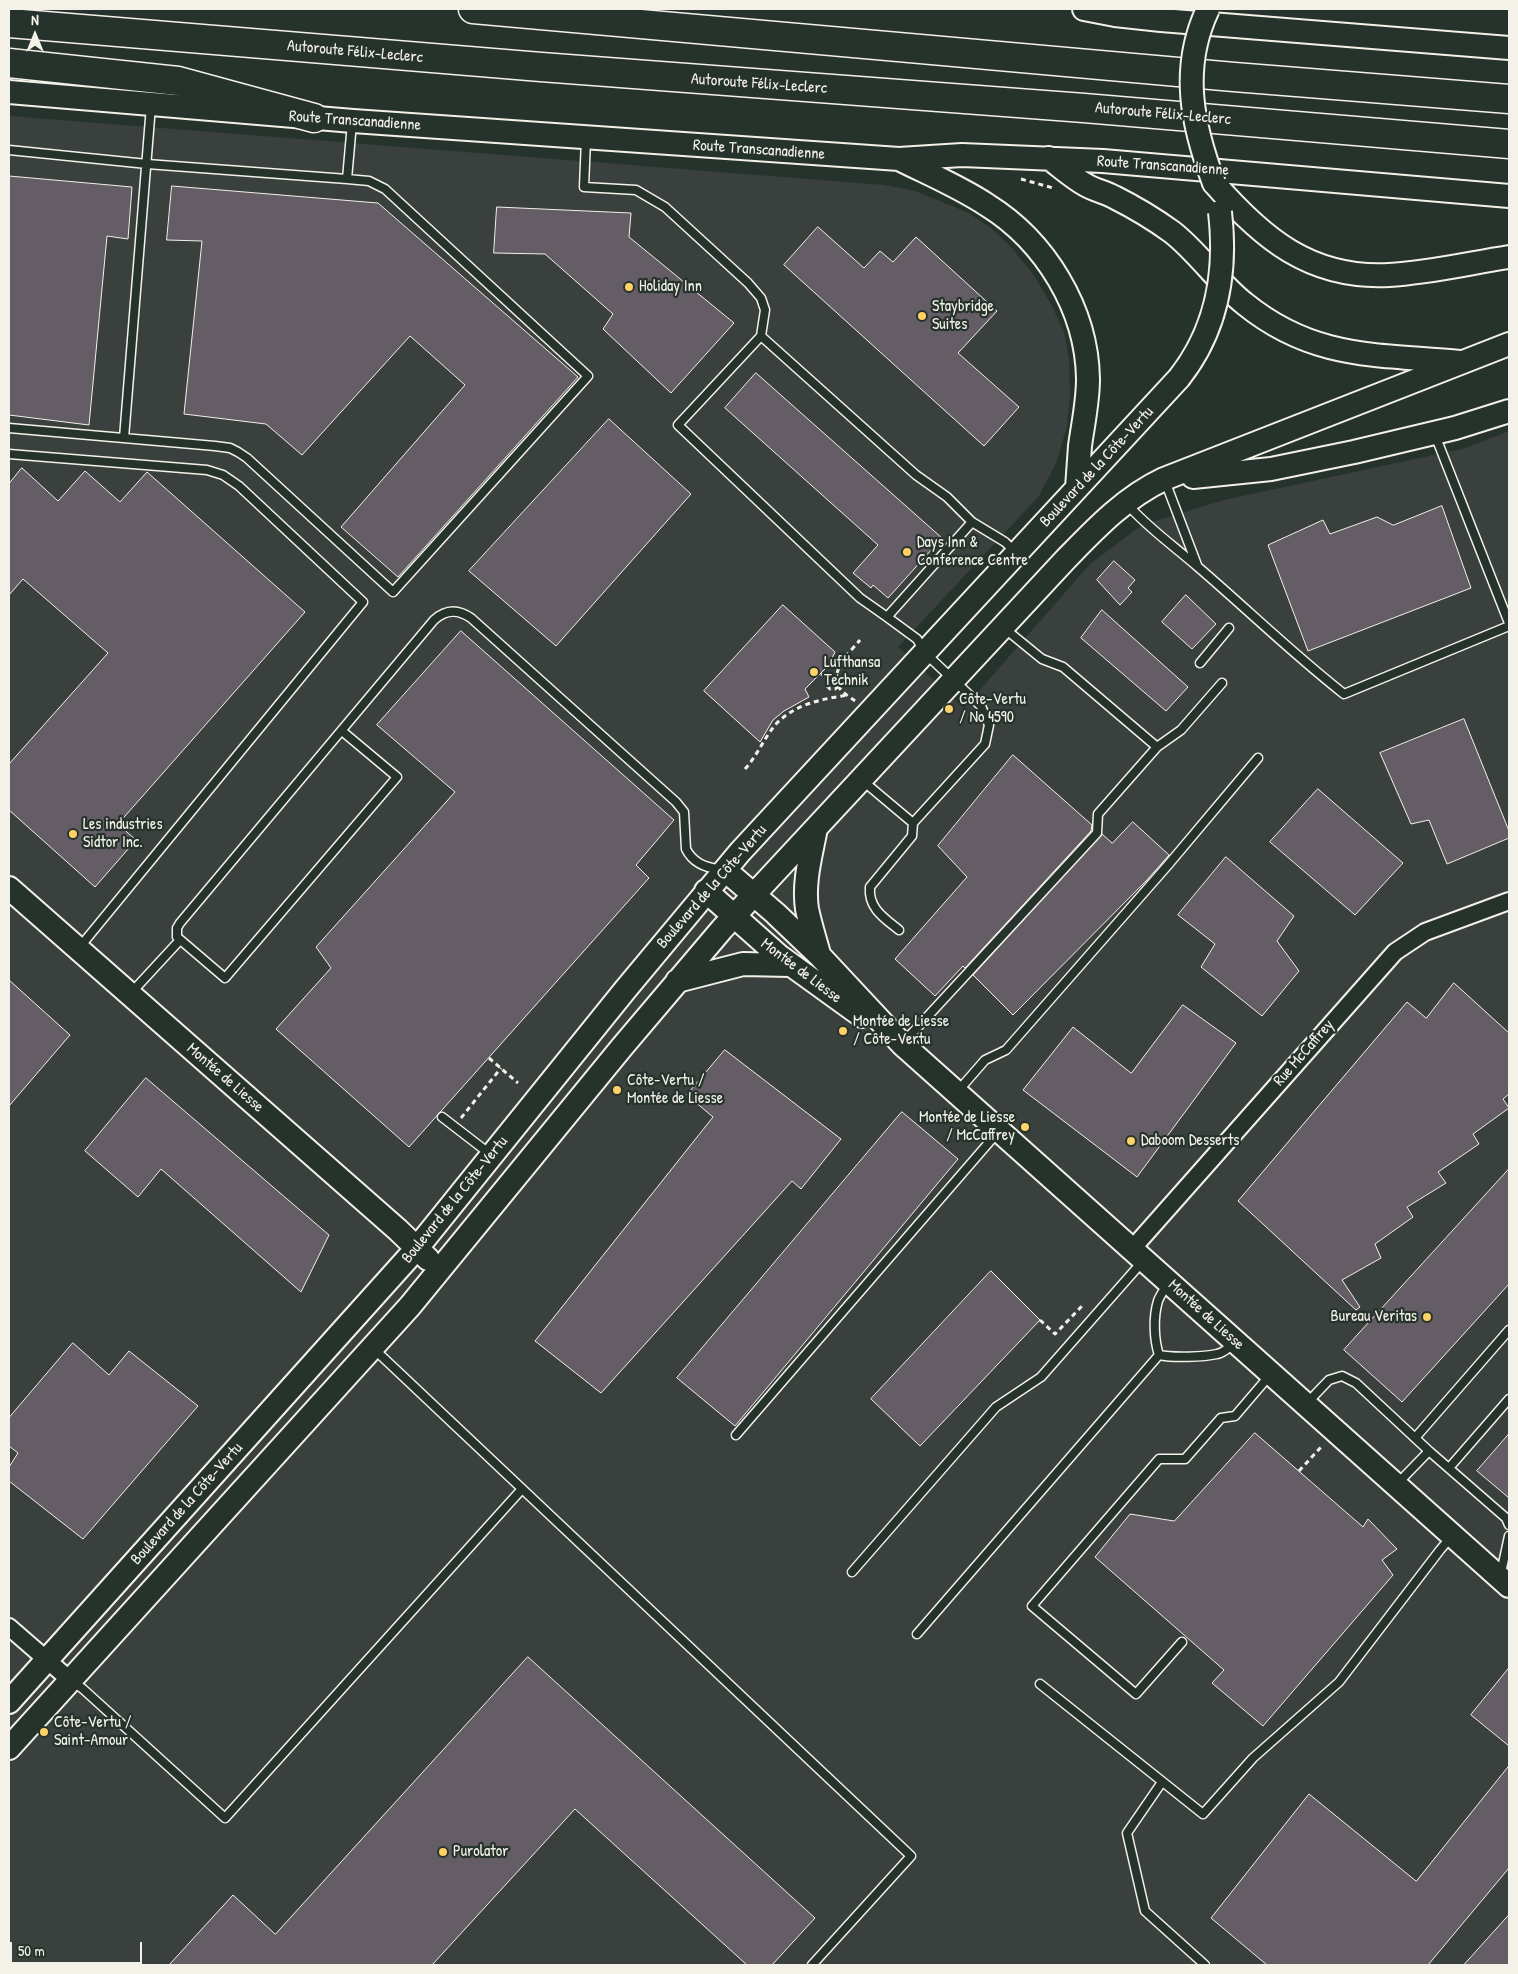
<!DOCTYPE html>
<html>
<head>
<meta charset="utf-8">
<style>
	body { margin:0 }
	#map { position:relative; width:1518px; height:1974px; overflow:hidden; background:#26332d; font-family:"Patrick Hand",sans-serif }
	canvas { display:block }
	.frame { position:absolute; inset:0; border:10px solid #f4f1e8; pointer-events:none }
	.north { position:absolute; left:10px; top:10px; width:50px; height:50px; -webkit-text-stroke:4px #26332d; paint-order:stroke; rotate:0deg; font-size:14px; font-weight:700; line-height:20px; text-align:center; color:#f4f1e8 }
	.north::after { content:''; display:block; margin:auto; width:18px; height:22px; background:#f4f1e8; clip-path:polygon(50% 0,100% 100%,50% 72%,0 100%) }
	.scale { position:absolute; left:10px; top:1942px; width:132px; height:22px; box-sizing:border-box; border:2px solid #f4f1e8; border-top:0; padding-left:6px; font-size:15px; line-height:18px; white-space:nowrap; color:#f4f1e8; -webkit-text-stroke:4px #26332d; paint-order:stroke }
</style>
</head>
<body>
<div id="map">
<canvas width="1518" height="1974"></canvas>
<div class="frame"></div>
<div class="north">N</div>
<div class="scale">50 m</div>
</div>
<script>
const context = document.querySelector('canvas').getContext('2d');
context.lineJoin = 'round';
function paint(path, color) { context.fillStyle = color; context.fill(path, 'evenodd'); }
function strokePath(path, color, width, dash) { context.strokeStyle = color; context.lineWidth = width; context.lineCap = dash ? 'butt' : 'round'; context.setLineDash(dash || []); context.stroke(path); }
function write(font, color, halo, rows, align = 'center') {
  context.font = font + ' "Patrick Hand",sans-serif'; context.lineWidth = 4.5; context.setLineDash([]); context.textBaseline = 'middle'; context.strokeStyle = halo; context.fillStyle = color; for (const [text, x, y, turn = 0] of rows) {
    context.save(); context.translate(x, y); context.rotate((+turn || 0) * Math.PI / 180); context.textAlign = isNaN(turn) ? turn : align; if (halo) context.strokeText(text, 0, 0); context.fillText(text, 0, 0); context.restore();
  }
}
paint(new Path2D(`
	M9,116l875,69 31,6 54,22 22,15 21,20 21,26 19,32 12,26 5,27 1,35 -3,32 -10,35 -18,35 -141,151 66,61 126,-144 52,-39 82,-25 242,-52 43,-17v1534h-1500z`), '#39403e');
const building = new Path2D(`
	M9,176l123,11 -4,52 -21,-3 -18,189 -80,-10z
	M172,186l206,17 200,174 -180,200 -57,-50 124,-142 -55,-49 -108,119 -36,-31 -82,-10 18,-173 -35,-1z
	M497,207l134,6 -2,24 105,86 -63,70 -68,-64 10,-15 -68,-60 -51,-1z
	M818,227l46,41 16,-17 13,11 23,-25 81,74 -39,42 61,54 -35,39 -200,-181z
	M756,373l186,165 -54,60 -15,-13 -2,3 -18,-15 25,-28 -153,-137z
	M609,419l82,75 -135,152 -87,-75z
	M22,468l36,33 27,-30 35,31 27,-30 158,140 -187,212 18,16 -41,47 -86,-77v-46l99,-111 -85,-74 -14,16v-111z
	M1442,506l29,82 -163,63 -40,-106 55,-25 7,14 47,-17 16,8z
	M1114,561l21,19 -7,8 4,4 -12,13 -23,-25z
	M1186,595l30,29 -24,25 -30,-27z
	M783,605l52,47 -7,14 -23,23 4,8 -25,14 -11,9 -13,22 -56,-51z
	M1102,610l86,77 -22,24 -85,-73z
	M461,631l213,189 -38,45 13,13 -240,269 -133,-118 55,-61 -15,-21 139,-155 -78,-67z
	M1464,719l45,112v7l-62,26 -18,-44 -18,4 -31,-71z
	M1013,755l79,70 -1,6 -126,137 -2,-2 -28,30 -40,-37 72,-82 -29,-31z
	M1318,789l85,74 -48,52 -85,-73z
	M1133,822l36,33 -23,26 -133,134 -40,-40 129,-141 10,9z
	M1226,857l68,59 -17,25 22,30 -37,45 -61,-49 14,-23 -37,-29z
	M9,980l61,55 -61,71z
	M1454,983l55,50v61l-6,5 6,9 -36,26 6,10 -41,28 8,11 -39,24 6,10 -38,27 6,14 -39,22 18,27 -4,3 -118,-109 169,-199 19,16z
	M1183,1005l53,38 -99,134 -114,-87 50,-63 58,46z
	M725,1050l116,89 -40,50 -9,-8 -191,212 -66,-52 178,-224 -26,-22z
	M146,1078l183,157 -28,57 -140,-123 -23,28 -53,-46z
	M902,1112l56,47 -223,267 -58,-48z
	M1509,1169v115l-107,118 -58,-52z
	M991,1271l49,49 -120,126 -49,-47z
	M73,1343l36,32 20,-24 69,55 -115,133 -74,-58v-14l9,-14 -9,-7v-28z
	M1255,1433l108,94 5,-8 29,30 -15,11 11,15 -130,151 -51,-43 12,-13 -129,-113 35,-43 44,7z
	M1509,1434v64l-32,-27z
	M528,1657l287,261 -43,47h-25l-172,-156 -143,156h-263l64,-70 42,39z
	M1509,1668v78l-38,-31z
	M1509,1766v102l-81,97h-161l-56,-47 98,-124 107,87z
	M1509,1915v50h-45z`);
paint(building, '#645d65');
strokePath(building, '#f4f1e8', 1);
const lane = new Path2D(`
	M586,139l-2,48 52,3 29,17 83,76 13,15 4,12 -4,26 155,139 31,22 25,25
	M9,150l138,14 200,15 22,2 16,8 203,187 -195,216 -146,-134 -9,-6 -8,-4 -15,-2 -206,-18
	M347,179l5,-56
	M761,336l-83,89 182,173 27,19
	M1435,435l74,188
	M124,438l27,-332
	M9,454l198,16 16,5 16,11 124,116 -284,346
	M1165,481l32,84
	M1127,504c21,24 47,42 71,63 49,42 95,87 146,127l165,-68
	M1004,628l38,31 21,8 94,80
	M1200,663l29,-35
	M342,731l55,46 -172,201 -48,-41v-9l3,-5 254,-303c12,-11 24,-11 37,-2l205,184 8,10 2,37c7,14 19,19 34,20
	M863,781l50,42 72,-79 4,-19 -8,-19 -56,-53 -8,-14 -30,-22 85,-95 33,20 10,10
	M899,930c-15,-12 -31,-22 -29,-43l42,-51 1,-13
	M132,992l48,-52
	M903,1043l194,-210 1,-19 59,-67 24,-17 41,-47
	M958,1091l27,-31 21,-10 162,-185 90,-107
	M442,1117l48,37
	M1168,1284c-3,5 -8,11 -10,17 -5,16 -4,39 1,54 14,3 45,2 58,-1 7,-1 12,-7 17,-11
	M373,1348l538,508 -99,109
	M1307,1403l22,-23 13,-4 14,7 73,68 -32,33
	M736,1435l262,-303
	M1415,1438l94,-108
	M1429,1451l77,67 3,7
	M1449,1468l60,-69
	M852,1572l144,-165 45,-30 102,-116
	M1501,1573l8,-37
	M917,1634l242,-279
	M1182,1642l-46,52 -104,-88 127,-147h26l36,-41 14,-2 35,-41
	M72,1681l11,8 142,129 297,-329
	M1040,1684l163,130 50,-56 86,-76 101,-132 11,-13
	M1162,1782l-35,51 18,78 60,54`);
const street = new Path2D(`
	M1132,1249l263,-297 30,-20 84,-31
	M9,1627l61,53`);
const secondary = new Path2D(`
	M1084,9l31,6 46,5 348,28
	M9,92l344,29 546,38 63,-4 141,6 406,35
	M1049,158c12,9 24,20 37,27 8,5 19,7 28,12 20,10 40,22 58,35 27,21 46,51 73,72 69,56 133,50 215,58
	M899,159c30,15 61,28 88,46 58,36 100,104 101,174 0,23 -5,45 -8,67 -1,14 -2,28 -3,42
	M1214,183c48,55 96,96 175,92 40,-2 81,-12 120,-18
	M1193,477l78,-8 83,-17 101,-24 54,-17
	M816,828c-5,27 -13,54 -9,81 3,15 8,30 12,45
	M725,870l50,43 44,42 83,89 607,542
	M9,888l389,342 30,29
	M706,891l73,65 83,60
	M677,981l66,-17 47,1
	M9,1702l408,-454 208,-258 115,-138 439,-474
	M9,1748l401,-442 212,-259 100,-118 343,-369c30,-31 59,-62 99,-81l345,-135`);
const highway = new Path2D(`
	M473,9l761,68 275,22
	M9,23l532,44 543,41 425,36
	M9,63l169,18 136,37`);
strokePath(lane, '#f4f1e8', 11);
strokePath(street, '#f4f1e8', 20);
strokePath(secondary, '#f4f1e8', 26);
strokePath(highway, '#f4f1e8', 31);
strokePath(new Path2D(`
	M1021,179l32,9
	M821,674l6,3 3,-3 8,2
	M827,677v9l3,3h5l4,-3
	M855,701c-4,-3 -9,-6 -13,-10 -16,-17 7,-38 18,-51
	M745,769c12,-13 19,-31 31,-45 19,-20 46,-25 72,-29
	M489,1058l29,25
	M461,1118l40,-50
	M1040,1320l15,14 27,-28
	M1299,1471l23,-25`), '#f4f1e8', 3, [5, 4]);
strokePath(lane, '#26332d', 8);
strokePath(street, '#26332d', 16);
strokePath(secondary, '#26332d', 22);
strokePath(highway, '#26332d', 28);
const secondaryBridge = new Path2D(`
	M1208,9c-28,59 -16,116 6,174
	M1179,378c38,-48 48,-106 41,-166`);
strokePath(secondaryBridge, '#f4f1e8', 26, []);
strokePath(secondaryBridge, '#26332d', 22);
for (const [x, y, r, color] of [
	[629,287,5,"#ffd166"],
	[922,316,5,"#ffd166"],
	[907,552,5,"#ffd166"],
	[814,672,5,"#ffd166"],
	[949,709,5,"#ffd166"],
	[73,834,5,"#ffd166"],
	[843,1031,5,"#ffd166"],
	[617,1090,5,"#ffd166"],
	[1025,1127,5,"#ffd166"],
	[1131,1141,5,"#ffd166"],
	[1427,1317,5,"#ffd166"],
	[44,1732,5,"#ffd166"],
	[443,1852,5,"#ffd166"]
]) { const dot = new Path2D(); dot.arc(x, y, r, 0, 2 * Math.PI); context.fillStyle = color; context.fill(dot); strokePath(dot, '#26332d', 2); }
write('16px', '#f4f1e8', '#26332d', [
	["Autoroute Félix-Leclerc",355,52,5],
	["Autoroute Félix-Leclerc",759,84,4],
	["Autoroute Félix-Leclerc",1163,114,5],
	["Route Transcanadienne",355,121,4],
	["Route Transcanadienne",759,150,4],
	["Route Transcanadienne",1163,166,4],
	["Boulevard de la Côte-Vertu",1097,467,-47],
	["Boulevard de la Côte-Vertu",712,887,-49],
	["Montée de Liesse",801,971,37],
	["Rue McCaffrey",1304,1053,-49],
	["Montée de Liesse",225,1078,41],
	["Boulevard de la Côte-Vertu",455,1200,-51],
	["Montée de Liesse",1206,1315,42],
	["Boulevard de la Côte-Vertu",187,1504,-48]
]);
write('16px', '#f4f1e8', '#26332d', [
	["Holiday Inn",639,287],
	["Staybridge",932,307],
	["Suites",932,325],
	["Days Inn &",917,543],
	["Conference Centre",917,561],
	["Lufthansa",824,663],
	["Technik",824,681],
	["Côte-Vertu",959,700],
	["/ No 4590",959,718],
	["Les industries",83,825],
	["Sidtor Inc.",83,843],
	["Montée de Liesse",853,1022],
	["/ Côte-Vertu",853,1040],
	["Côte-Vertu /",627,1081],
	["Montée de Liesse",627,1099],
	["Montée de Liesse",1015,1118,"right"],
	["/ McCaffrey",1015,1136,"right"],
	["Daboom Desserts",1141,1141],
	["Bureau Veritas",1417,1317,"right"],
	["Côte-Vertu /",54,1723],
	["Saint-Amour",54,1741],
	["Purolator",453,1852]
], 'left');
</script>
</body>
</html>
